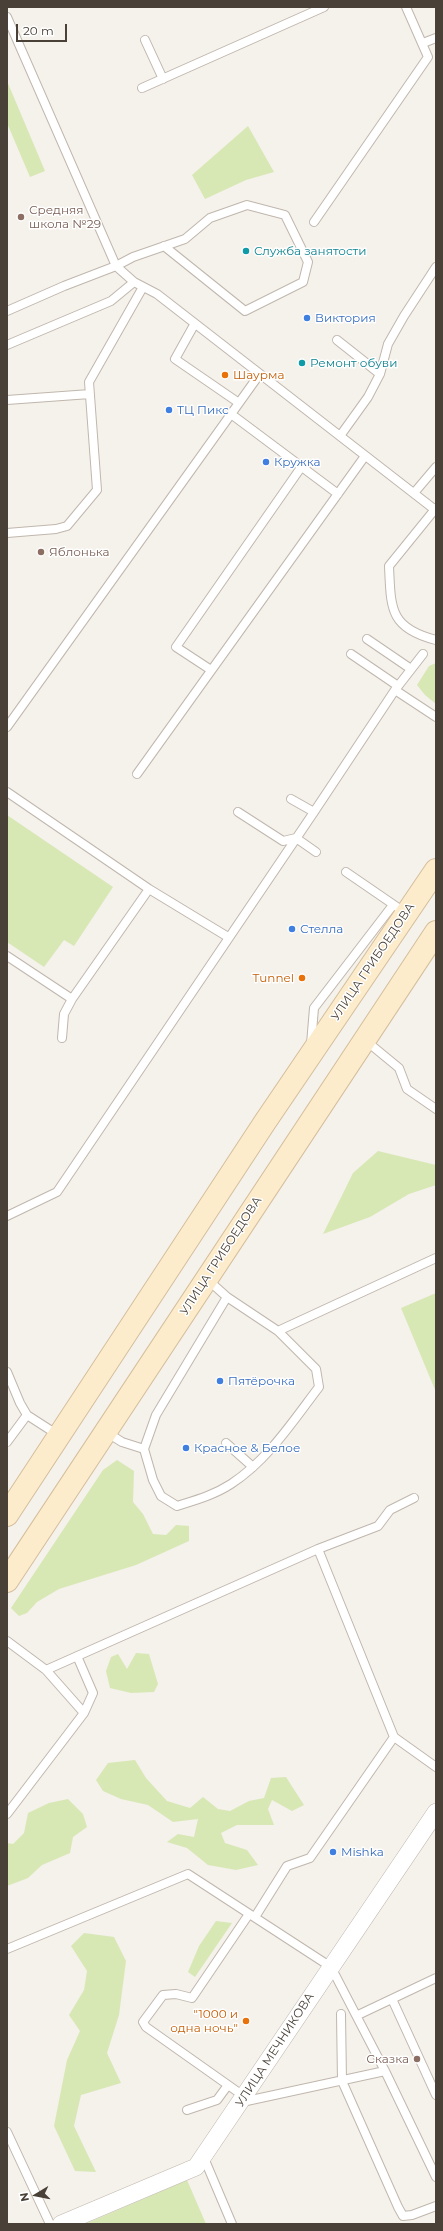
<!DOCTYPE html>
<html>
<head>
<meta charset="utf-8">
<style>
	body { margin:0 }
	#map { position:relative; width:443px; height:2231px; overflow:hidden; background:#f5f1eb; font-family:Montserrat,sans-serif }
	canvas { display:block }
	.frame { position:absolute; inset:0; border:8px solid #494138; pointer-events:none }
	.north { position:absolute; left:16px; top:2175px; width:40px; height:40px; -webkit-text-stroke:3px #fff; paint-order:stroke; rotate:260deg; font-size:11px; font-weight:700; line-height:16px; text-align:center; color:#494138 }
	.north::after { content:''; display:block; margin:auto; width:14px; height:18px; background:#494138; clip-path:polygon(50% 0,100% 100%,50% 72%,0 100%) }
	.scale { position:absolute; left:16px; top:24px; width:51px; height:18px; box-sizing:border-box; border:2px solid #494138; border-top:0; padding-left:5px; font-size:12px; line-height:14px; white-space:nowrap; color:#494138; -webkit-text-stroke:3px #fff; paint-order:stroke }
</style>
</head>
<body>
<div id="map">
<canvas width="443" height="2231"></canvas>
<div class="frame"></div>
<div class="north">N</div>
<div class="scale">20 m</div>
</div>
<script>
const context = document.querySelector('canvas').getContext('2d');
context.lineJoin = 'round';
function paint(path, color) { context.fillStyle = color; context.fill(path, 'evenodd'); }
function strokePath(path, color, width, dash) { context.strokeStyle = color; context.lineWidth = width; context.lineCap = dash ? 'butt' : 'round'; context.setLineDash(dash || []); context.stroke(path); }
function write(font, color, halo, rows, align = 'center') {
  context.font = font + ' Montserrat,sans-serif'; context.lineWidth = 3; context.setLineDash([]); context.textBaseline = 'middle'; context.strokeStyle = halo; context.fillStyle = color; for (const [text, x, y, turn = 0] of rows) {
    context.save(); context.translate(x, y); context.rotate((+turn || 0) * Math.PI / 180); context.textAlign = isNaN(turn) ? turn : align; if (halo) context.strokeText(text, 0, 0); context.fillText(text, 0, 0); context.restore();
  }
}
paint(new Path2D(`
	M7,81l38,90 -15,6 -23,-54z
	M248,126l26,46 -28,8 -41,19 -13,-24z
	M436,663v41l-11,-9 -8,-10 12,-19z
	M7,815l106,72 -39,59 -10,-6 -20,27 -37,-25z
	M378,1151l58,14v20l-27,9 -39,23 -47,17 30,-61z
	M436,1293v99l-35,-84z
	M117,1460l17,11 -1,31 10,12 10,20 13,1 10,-10 13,1v15l-53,24 -77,24 -22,13 -10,11 -8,3 -8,-8 92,-138z
	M136,1653l13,1 9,30 -4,8 -23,1 -21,-5 -4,-17 5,-14 7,-3 9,15z
	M135,1760l11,18 21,23 23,7 13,-11 15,12 12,2 19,-10 15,-3 7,-20 15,-1 18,28 -12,6 -20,-11 -4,9 6,16h-37l-16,8 4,10 22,7 11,15 -22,5 -28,-5 -21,-17 -20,-6 11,-8 16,3 4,-18 -25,3 -25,-17 -27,-6 -18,-8 -7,-11 12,-17z
	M68,1799l15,15 4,13 -14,10 -3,16 -28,12 -14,13 -21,8v-43l6,1 11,-11 4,-20 21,-10z
	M216,1921l16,2 -37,54 -7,-5 11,-26z
	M84,1933l30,4 12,24 -7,54 -12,38 14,30 -40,12 -7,31 22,46 -21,-1 -21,-45 13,-66 13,-29 -11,-16 15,-25 3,-19 -16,-25z
	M187,2180l19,44h-121z`), '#d7e8b5');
const lane = new Path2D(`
	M7,17l109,249 18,16 23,12 277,215
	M145,40l18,39
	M423,43l13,-5
	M142,88l182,-81
	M314,222l114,-165 -22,-50
	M7,311l57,-25 52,-20 17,-9 52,-18 25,-21 37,-13 38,10 23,47 -5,20 -58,29 -81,-65
	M194,325l-19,34 64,44
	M337,340l43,34
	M7,345l104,-44 23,-19
	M7,400l83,-6
	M231,414l107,80
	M340,436l28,-39 12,-23 8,-30 16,-28 32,-49
	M414,493l22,-26
	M436,508l-47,58c2,42 0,62 47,74
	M7,533l49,-4 11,-3 30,-36 -8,-108 54,-95
	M367,639l44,30
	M351,654l47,32
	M211,670l-35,-23 126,-181
	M395,690l41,27
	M7,727l252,-352
	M137,774l228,-318
	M7,792l142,97 79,48
	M291,799l23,13
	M238,812l45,29 13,-3 20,14
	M346,872l51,35
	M7,956l65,43 77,-110
	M62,1038l2,-24 8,-15
	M365,1040l34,28 8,21 29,20
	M311,1044l3,-36 79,-103
	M7,1216l50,-24 257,-380 81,-122 28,-36
	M208,1280l19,17
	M227,1297l51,34 38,38 3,18c-26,34 -51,73 -88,97 -17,11 -35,16 -54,22l-16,-10 -8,-16 -9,-31 12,-34z
	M278,1331l158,-73
	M7,1372l13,31 7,12 31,20
	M106,1432l16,10 22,7
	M7,1442l20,-27
	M226,1443l27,24
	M7,1641l39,29 38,43 -77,101
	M77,1656l16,37 -9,20
	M46,1670l272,-121 60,-23 12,-16 24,-12
	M394,1737l42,30
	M255,1917l32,-51 23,-8 84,-121 -76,-188
	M7,1949l181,-75 143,93 54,104 51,106
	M392,1999l44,96
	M341,2014l1,67 56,126 5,9 9,-1 24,-9
	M358,2015l78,-37
	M245,2097l-99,-70 -3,-5 20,-27 13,-1 16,4 57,-84
	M242,2102l143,-31
	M187,2110l30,-10 11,-15
	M7,2132l43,92
	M204,2158l28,66`);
const street = new Path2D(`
	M61,2224l135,-57 240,-355`);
const secondary = new Path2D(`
	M7,1515l258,-393 171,-252
	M7,1581l429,-649`);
strokePath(lane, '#c0b7ad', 10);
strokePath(street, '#c0b7ad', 18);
strokePath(secondary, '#d4be9b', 24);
strokePath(lane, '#fff', 8);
strokePath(street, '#fff', 17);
strokePath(secondary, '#fdeccc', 22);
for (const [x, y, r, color] of [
	[21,217,4,"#8d6e63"],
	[246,251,4,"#0f9aa8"],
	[307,318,4,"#3f7fe0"],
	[302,363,4,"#0f9aa8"],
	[225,375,4,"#e8710a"],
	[169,410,4,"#3f7fe0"],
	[266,462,4,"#3f7fe0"],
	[41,552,4,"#8d6e63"],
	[292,929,4,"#3f7fe0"],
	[302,978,4,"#e8710a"],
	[220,1381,4,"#3f7fe0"],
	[186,1448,4,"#3f7fe0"],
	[333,1852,4,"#3f7fe0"],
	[246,2021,4,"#e8710a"],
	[417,2059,4,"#8d6e63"]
]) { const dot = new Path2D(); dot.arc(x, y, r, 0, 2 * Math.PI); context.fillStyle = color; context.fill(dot); strokePath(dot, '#fff', 1.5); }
write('12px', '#785e54', '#fff', [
	["Средняя",29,210],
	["школа №29",29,224],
	["Яблонька",49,552],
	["Сказка",409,2059,"right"]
], 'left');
write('12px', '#0d838f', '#fff', [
	["Служба занятости",254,251],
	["Ремонт обуви",310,363]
], 'left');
write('12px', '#366cbe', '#fff', [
	["Виктория",315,318],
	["ТЦ Пикс",177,410],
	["Кружка",274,462],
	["Стелла",300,929],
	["Пятёрочка",228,1381],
	["Красное & Белое",194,1448],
	["Mishka",341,1852]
], 'left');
write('12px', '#c56008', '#fff', [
	["Шаурма",233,375,"left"],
	["Tunnel",294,978],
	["\"1000 и",238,2014],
	["одна ночь\"",238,2028]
], 'right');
write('12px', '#494138', '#fff', [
	["УЛИЦА ГРИБОЕДОВА",373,962,-56],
	["УЛИЦА ГРИБОЕДОВА",221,1256,-57],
	["УЛИЦА МЕЧНИКОВА",275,2050,-57]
]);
</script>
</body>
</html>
